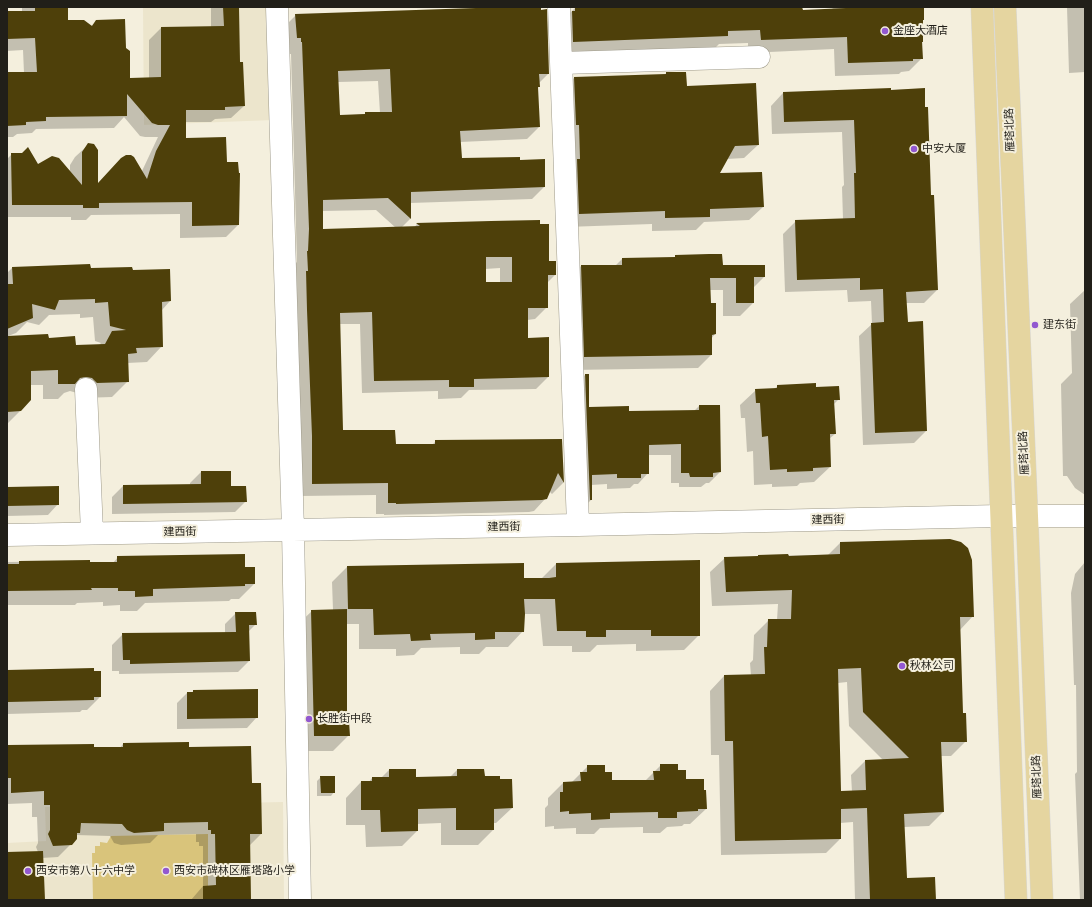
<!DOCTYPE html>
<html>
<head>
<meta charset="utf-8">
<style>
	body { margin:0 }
	#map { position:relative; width:1092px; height:907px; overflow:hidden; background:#f4efdd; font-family:Montserrat,sans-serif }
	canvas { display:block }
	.frame { position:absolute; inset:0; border:8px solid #211f19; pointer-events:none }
</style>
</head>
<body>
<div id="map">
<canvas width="1092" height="907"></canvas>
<div class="frame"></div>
</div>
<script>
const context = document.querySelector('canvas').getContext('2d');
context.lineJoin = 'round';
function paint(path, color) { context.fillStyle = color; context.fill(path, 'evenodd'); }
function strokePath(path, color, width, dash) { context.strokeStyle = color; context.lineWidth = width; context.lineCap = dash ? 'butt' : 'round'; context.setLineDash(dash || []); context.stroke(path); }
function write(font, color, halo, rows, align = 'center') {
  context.font = font + ' Montserrat,"Noto Sans SC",sans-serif'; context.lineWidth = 4; context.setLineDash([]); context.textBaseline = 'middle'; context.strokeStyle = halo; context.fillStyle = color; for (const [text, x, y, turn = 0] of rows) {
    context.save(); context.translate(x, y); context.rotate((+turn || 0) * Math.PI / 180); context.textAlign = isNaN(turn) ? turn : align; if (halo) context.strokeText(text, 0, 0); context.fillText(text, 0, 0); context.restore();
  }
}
paint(new Path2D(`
	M143,7h127l3,113 -129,5z
	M283,802l1,98h-277v-57l39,-2 -1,-34z`), '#ece5cc');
paint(new Path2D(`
	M208,834v66h-115l-1,-47h3v-7h5v-4l7,1 4,-7z`), '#d9c47b');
paint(new Path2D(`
	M22,7h45v14l24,5 6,-5 28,27 4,31h20v-39l12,-12 50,-1v-20h27l1,56 5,43 -13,12 -16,1 -4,3h-26v17l41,24 13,11 -1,51 -12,12 -46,1v-24l-89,1 -5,5h-15v-3h-64v-58l5,-5 25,12 33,6v-7l5,-8 13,-12 8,40 46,-14 16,-34h-13l-5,-1 -16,-19 -10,11 -78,1 -4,4 -15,1 -4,3h-6v-64h17l-1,-23 -16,1v-39h15z
	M540,7l8,67 -9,9v4l-2,1 2,39 -12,12 -67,3 1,17 58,2 25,26 -12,12 -122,4v16l-9,9h13l3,-4 74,-2 57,40 7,13 -8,8v24l-12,12 -8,1 1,19 20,38 -12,12 -67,1 -8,8 -23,1v-8l-76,2 -2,-69h-21l3,107 53,14h37l4,-4 125,-1 2,43 -11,11 -3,-3 -3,7 -12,13 -5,1 -145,3v-1h-8v-19l-75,1 -6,-232 2,-2 -6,-208h-2l-5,-27 12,-12zM378,81l2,32 -41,3 -1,-34zM376,210l20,18 -74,2v-19zM500,268v15h-15v-14z
	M594,7h207l1,4 31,-1 -1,-3h91l-1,51 -13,13 -8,1 -2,2 -64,2 -1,-27 -86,4v-10l-29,1 -5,5 -154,5 2,-33 13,-13z
	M1067,7h18v65l-16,1z
	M666,73l92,72 -14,13 -17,1 -9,15 45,33 -14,13 -45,2 -8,8 -44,1v-7l-86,3 -5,-136 13,-13 91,-3z
	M924,89l6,107h3l4,94 -13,13h-18l1,20 19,108 -12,12 -51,2 -4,-109 13,-12 -1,-23 -23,1 -1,-12 -62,2 -2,-58 13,-13 47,-2 -1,-32 2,-2 -2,-53 -70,2 -1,-28 12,-13z
	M676,256l88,21 -11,11v15l-13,13h-17v-26h-13v14l5,30 -4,5v16l-13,13 -126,2 -4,-91 13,-13h34l7,-7 52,-1z
	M12,268l78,1 42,3 38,29 -8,9v36l-15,16 -20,1 1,18 -16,16 -31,1 -4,-5 -7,-2 -6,2 -6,6h-15v-14h-13l-10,26 -13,13v-151zM80,314v4l13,-1 2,24 6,2 -2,2 -24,1 -27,-7 -40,-3 8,-3 11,-11 12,3 10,-10z
	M1085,290v205l-10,-7 -8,-12h-4l-2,-92 11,-11 -2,-69z
	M585,375l3,33 40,4 66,-1 5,-5h20l1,66 -11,11h-3l-5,4h-22v-4h-8v-28h-23v18l-10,11h-4l-4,4 -23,1v-5l-16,1v15l-10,10 -6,-124z
	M778,386l37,2 23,12 -4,4 1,30 -6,5 1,28 -16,15 -14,1 -3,3 -25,1v-3l-18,1 -1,-34 -6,1 -2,-34h-4l-1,-13 16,-15 18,-1z
	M201,472l29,15 16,14 -11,11 -123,2v-17l11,-11 67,-1v-2z
	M7,488l51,16 -10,11 -41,1z
	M840,543l133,73 -13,14 2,84 4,27 -15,15h-10l2,56 -14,14 -25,1 2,52 29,21h-80l-2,-78 -13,1v16l-14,14 -105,2 -2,-100h-8l-1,-64 14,-15h27l-1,-13 3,-3 1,-25 15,-15h8l1,-16 -66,2 -2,-34 15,-14 31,-1 2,-1 70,-1zM847,682l2,44 34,34 -18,1 -14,14 1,17h-12l-2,-109z
	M118,557l126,11 10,16 -15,15h-8l-2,2 -84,2 -8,8h-17v-6l-17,1v-4l-26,1 -2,2h-68v-43l82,-1v2h24z
	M1085,562v338h-5l-5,-126 2,-2 -1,-87h-2l-3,-92 4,-19z
	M556,564l143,71 -15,15 -48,1v-7l-39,1 -7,7h-18v-6h-29l-3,-32h-16l-1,17 -15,16h-22l-7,7h-19v-7l-39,1 -7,7 -18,1v-7h-37v-25h-13v98l3,13 -16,16h-34l-3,-125 16,-15 21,-1 -1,-28 15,-15 176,12h18z
	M236,613l20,11 -8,8 1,29 -11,11 -119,2v-3h-7v-26l11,-11 102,-1v-9z
	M7,671l93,26 -13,13h-5l-2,2 -73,2z
	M193,691l64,26 -10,11 -70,1v-26l10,-10h5z
	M123,744l65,4 63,36 10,50 -12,12 1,54h-59l12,-14v-40h-4v-4h-3v-8l-38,1 -8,8 -29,2 -7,-2 -4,-7 -34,-1v4l-18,18 -16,1 2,42h-37v-47l31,-1 -2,-5 2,-4 -1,-26h-5v-14l-25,1v-58l86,2h27z
	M661,765l16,7 29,37 -16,15h-6l-2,2 -15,1 -7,6h-17v-6l-43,1 -6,6h-18v-6l-22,1v-3l-9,1v-19l3,-3v-7l15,-15 9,-1 16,-16 16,7 7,8h34z
	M389,770l26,8 35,-1 7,-7 27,7 28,31 -16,15h-3v7l-15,15h-37v-22l-24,1v7l-15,15 -36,1 -1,-22h-19v-27l15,-16h8l3,-4h9z
	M321,777l13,15 -3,4h-14v-15z`), '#0003');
paint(new Path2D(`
	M35,7h33v13h16l8,6 4,-6 29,-1 1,29 4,3v27l31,-1v-50l63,-1 -1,-19h16l1,55h3l2,44 -20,1v3h-39v28l40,-1 1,25h11l1,11h1l-1,52 -47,1v-24l-93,1v5h-16v-3h-71l-1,-52h11l6,-6 10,17 14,-8 7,2 23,27v-33l6,-9 6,1 4,6v33l23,-25 5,-3h5l3,2 13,22 9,-28 14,-26h-12l-6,-2 -25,-29v22l-81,1v4l-20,1v3l-19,1v-54h30l-2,-34 -28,1v-28h28z
	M506,7h35v3l6,-1 2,65h-10l1,13h-2l2,40 -80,4 2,27 58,-1v3l25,-1v28l-134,5v27l-23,-21 -65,2v29l97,-3 -4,-3 75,-2 49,-1v4h9v37h7v14h-8v33h-20v30l21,-1v40l-75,2v8h-25v-7l-75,1 -2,-69 -32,1 3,117h52l1,14h39v-4l127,-1 2,44 -6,-10 -11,26 -5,1 -146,4v-1h-8v-20l-76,1v-48l-5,-126 -1,-39h2l-1,-20h1l1,-22 -7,-187h-1v-4h-4l-2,-24zM390,69l2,43h-27v2l-25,1 -2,-44zM486,257h26v25h-26z
	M575,7h227l1,3 43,-2v-1h78v13h-1v22h-1l1,17h-10v2l-65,2 -1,-26 -86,3 -1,-10 -32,1v5l-155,6 -1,-31h3z
	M666,72h20l1,14 69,-3 3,62 -24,1 -15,27 42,-1 2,35 -54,2v8l-45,1v-7l-86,3 -2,-55h3l-1,-34h-3l-2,-48 92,-3z
	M891,88v2l34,-2v19h3l3,88h3l4,95 -32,2 2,30 15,-1 4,110 -52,2 -4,-110 13,-1 -1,-33 -23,1v-12l-63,2 -2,-60 60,-2 -1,-45h2l-2,-53 -70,2 -1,-30z
	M709,254h13l1,11h42v12h-11v26h-18v-25h-26l1,25h5v31l-4,1v20l-128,2 -3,-92h41v-7l53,-1v-2z
	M90,264l1,4 41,-1 1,3 37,-1 1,32 -9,1 1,45 -27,1 1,5 -9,1 1,28 -32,1 -5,-5 -6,-1 -6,1 -5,6h-17v-14l-27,1v29l-10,11 -14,1v-76l41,-2 1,4 26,-2 1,9 29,-1 7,-13 14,-1 -16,-4 -2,-24 -13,1v-4l-36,1 -4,10 -23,-6 1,14 -26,11v-45h6l-1,-17z
	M585,374h4v33l40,-1v5l70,-1v-5h21l1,67 -8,1v4h-23l-1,-4h-8v-29l-32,1v29h-8v4h-24v-4l-25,1v25h-2z
	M816,383v4l23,-1 1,14h-6l2,34h-6l1,33 -18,1v3l-26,1v-3l-17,1 -2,-34 -6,1 -2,-34h-4l-1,-14 22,-1v-3z
	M201,471h30v15h15l1,16 -124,2v-19l78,-1z
	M59,486v19l-52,1v-19z
	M950,539l11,3 7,6 4,12 2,57h-14l3,96h3l1,29h-26l3,70 -40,2 3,64 28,-1 1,23h-66l-3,-92 -26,1v30l-106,2 -2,-100h-8l-1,-66 41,-1 -1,-27h3l1,-28h23l1,-29 -66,2 -2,-35 34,-1v-1l30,-1 1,2 51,-2v-12zM861,668l2,44 46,46 -44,2 1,30 -25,1 -3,-122z
	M245,554v13h10v17h-10v2l-92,3v7l-18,1v-6h-17v-3h-27l1,2 -85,1v-27h12v-3l71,-1v2h27v-6z
	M700,560v76h-49v-6h-45v7h-20v-6h-29l-2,-32h-31l1,15 -1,18h-29v7l-20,1v-7l-45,1 1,6 -20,1 -1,-7 -36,1 -1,-26h-25l-1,-43 177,-3v15h25l7,-1v-14z
	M347,609v112h2l1,15h-36l-3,-126z
	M235,612h21l1,13h-8l1,36 -120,3v-4h-7l-1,-27 114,-1z
	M94,668v3h7v26h-7v3l-86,2v-3h-1v-29z
	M258,689v29l-71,1v-27h6v-2z
	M189,742v5l62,-1 1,37h9l1,51h-12l1,66h-48v-14l13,-1 -1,-51h-4v-4h-3v-8l-44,1v8l-30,2 -7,-3 -5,-6 -41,-1 -1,10h-3v6l-5,6 -19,1 -5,-12 2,-4v-25h-6v-14l-33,2v-15h-4v-33l87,-1v3h29v-4z
	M660,764h18v6h8v9h18v11h2l1,19h-9v2l-21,1v6h-19v-6l-48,1v6l-19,1v-7l-22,1v-3l-9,1v-20h3v-10l18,-1 -1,-9h7v-7h18v7h7v8h42l-1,-9h7z
	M389,769h27v8l41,-1v-7h27l1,7h15v3h12l1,29 -19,1v21h-38v-22l-38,1v22l-37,1 -1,-22h-19v-29h11v-4h17z
	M320,776h15v17h-14z
	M43,851l2,49h-38v-48z`), '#4e400a');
const minor = new Path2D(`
	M277,7l16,523 7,370
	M559,7l19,518
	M562,63l197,-6
	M86,389l6,144
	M7,535l571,-10 422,-9h85`);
const major = new Path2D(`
	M982,7l34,893
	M1005,7l22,509 15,384`);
strokePath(minor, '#9e9a8a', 23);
strokePath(major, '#d7d7d6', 23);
strokePath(minor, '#fff', 22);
strokePath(major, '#e5d5a0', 22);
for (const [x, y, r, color] of [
	[885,31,4,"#9258d0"],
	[914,149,4,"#9258d0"],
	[1035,325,4,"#9258d0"],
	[902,666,4,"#9258d0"],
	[309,719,4,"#9258d0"],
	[28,871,4,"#9258d0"],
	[166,871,4,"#9258d0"]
]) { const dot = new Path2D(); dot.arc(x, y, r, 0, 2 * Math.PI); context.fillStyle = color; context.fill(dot); strokePath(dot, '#f4efdd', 1.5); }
write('11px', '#211f19', '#f4efdd', [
	["金座大酒店",893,31],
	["中安大厦",922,149],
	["建东街",1043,325],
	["秋林公司",910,666],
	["长胜街中段",317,719],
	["西安市第八十六中学",36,871],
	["西安市碑林区雁塔路小学",174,871]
], 'left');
write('11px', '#211f19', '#f4efdd', [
	["雁塔北路",1010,130,-92],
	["雁塔北路",1024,453,-93],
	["建西街",828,520,-1],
	["建西街",504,527,-1],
	["建西街",180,532,-1],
	["雁塔北路",1037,777,-92]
]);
</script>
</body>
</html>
